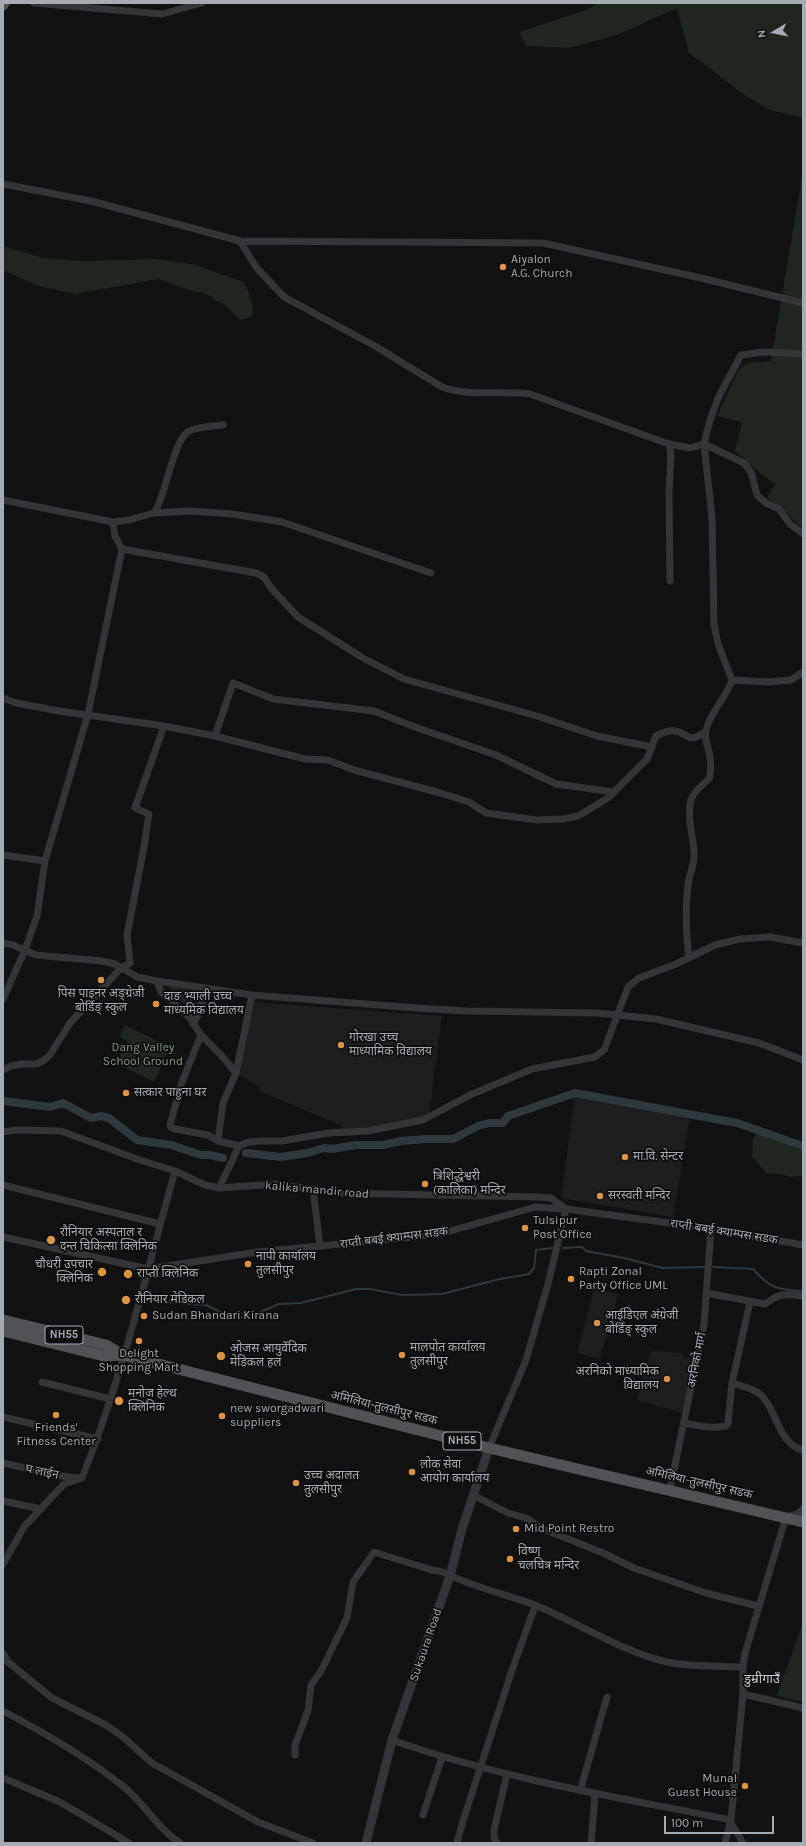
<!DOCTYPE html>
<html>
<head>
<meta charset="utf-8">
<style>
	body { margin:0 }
	#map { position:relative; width:806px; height:1846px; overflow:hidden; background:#121213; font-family:Karla,sans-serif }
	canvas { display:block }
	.frame { position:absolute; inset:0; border:4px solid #a5abb2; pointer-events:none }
	.north { position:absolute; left:754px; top:12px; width:40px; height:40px; -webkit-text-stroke:3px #0d0d0e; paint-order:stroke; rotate:261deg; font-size:11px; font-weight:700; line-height:16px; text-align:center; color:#a5abb2 }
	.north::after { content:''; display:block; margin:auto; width:14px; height:18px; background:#a5abb2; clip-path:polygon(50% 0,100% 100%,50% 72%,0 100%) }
	.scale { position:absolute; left:664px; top:1816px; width:110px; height:18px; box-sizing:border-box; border:2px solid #a5abb2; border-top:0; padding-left:5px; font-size:12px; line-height:14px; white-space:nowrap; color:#a5abb2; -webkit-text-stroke:3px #0d0d0e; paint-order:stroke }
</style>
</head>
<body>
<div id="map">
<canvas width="806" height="1846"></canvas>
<div class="frame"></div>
<div class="north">N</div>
<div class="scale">100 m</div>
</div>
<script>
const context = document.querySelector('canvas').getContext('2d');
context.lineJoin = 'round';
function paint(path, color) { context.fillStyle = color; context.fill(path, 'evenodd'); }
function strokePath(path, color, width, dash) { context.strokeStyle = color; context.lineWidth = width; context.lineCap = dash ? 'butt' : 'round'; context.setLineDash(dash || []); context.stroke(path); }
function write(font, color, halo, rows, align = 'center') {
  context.font = font + ' Karla,"Noto Sans Devanagari",sans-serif'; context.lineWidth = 3.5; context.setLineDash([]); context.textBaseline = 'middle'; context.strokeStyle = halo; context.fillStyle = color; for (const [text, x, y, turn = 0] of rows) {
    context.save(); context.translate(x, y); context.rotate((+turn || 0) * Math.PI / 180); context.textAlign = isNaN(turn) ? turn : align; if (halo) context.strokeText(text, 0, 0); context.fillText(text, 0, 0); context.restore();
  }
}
paint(new Path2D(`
	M251,1002l191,14 -13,100 -55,13 -32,1v-4l-80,-34 -4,-6 -20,-12z
	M575,1094l115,23 -17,100 -112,-19z
	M594,1288l24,6 -18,65 -23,-6z
	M651,1351l32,2v5h12l-13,55 -45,-13z`), '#1e1e20');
paint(new Path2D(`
	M597,3h206v115l-33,-8 -24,-14 -57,-43 -12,-45 -60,27 -49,13 -42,-2 -7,-14 70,-23z
	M803,171v358l-28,-26 -8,-5 8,-14c-15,-9 -26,-22 -40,-33l7,-29 -25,-6 21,-45 9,-8 24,-2z
	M3,246l40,12 39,3 73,-2 37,5 52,18c5,11 11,22 8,34l-11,4 -19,-17 -6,-2 -9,-7 -18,-4 -31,-11 -83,15 -37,-8 -35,-16z
	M168,986l36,6 -9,26z
	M125,1025l45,22 -16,35 -38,-19 11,-22 -7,-4z
	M756,1134l6,1 41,15v26l-12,1 -10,-3 -15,-1 -14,-17 1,-17z
	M803,1622v80l-26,-6z`), '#1f251f');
strokePath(new Path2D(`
	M563,1248l19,-1 4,4 38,7 39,10 41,-1
	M713,1267l40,2c16,19 25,21 50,22
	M147,1298l30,5 29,2 22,11 11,2 14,-3 26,-11 22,-1 55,-14h14l32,6 40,-1 58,-15 29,-5 5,-6 2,-18 16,-2`), '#2f383c', 2);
strokePath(new Path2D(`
	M3,1101l47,6 13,-4 28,15 10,-2 8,2 28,22 34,5 30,10h9l13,3
	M246,1153l35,4 26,-4 17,-5 8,1 24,-4h27l18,-4 24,-2h28l25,-13 11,-3h14l5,-7 67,-23 162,30 66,23`), '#2f383c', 8);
strokePath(new Path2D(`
	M34,3l128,11 40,-11
	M3,184l88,17 149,40 303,2 158,35 102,25
	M240,241l16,26 28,30 91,49 67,41c28,10 59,3 88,7l139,50 21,4 14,-4 40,19 7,9 6,23 9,8 13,6 11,15 13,10
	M669,444l2,12 -2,36 1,89
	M3,500l110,22 2,14 7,13 134,24 8,4 7,11 27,29 65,41 41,21 133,37 60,20 55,11
	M154,513l36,-2 43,3 49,8 149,51
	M113,522l16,-2 25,-7c13,-19 18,-71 35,-82 7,-4 27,-5 34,-6
	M732,680l35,2 24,-2 12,-8
	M3,698l13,5 43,8 105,15 51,10 90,23 23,1 26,10 83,22 32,10 17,11 51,7 26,-1 15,-3 30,-18 39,-39 9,-23c6,-3 12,-6 19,-5 13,1 12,15 31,0
	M215,736l18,-53 40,16 101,12 41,16 81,28 60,29 58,8
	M3,855l42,6
	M3,943l10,2 23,10 66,6 13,3 22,13 20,4 95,14 165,13 50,3 130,2 59,6 103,24 44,17
	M689,958c-3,-24 -4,-49 -1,-73 1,-9 5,-18 6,-27 1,-19 -8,-39 -3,-58 3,-10 13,-15 19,-23 1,-9 1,-17 -1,-26 -2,-7 -5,-13 -3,-21 5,-19 20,-32 26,-50l-14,-36 -4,-20 -2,-106 -8,-74 6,-24 9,-24 22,-41 22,-3 40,2
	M157,981l4,11 28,25 12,18 20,20 15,18
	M3,999l22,-49 12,-34 8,-55 43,-147 34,-165
	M194,1023l6,-12 7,-23
	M201,1035l-19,47 -12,43 1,2 4,2 33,6 10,6
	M3,1070l8,-4 10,-2h15l7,-3 7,-6 20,-32 51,-55 9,-5 -3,-28 17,-88 5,-33 -14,-6 29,-82
	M3,1132l13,-2 45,1 76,28 38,12 30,14 14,3 57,-4 58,9 204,4 13,1 15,11 -18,75 -22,76 -37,88
	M239,1146l-21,-5 5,-38 13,-30 16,-78
	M3,1185l157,39
	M219,1188l20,-42 10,-4 12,-1h21l47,-8 39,-2 55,-11 47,-25 62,-26 63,-12 9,-7 24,-63 11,-9 37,-14 39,-19 25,-6 30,-2 33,6
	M313,1189l7,57
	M3,1237l145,32 109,-17 157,-15 33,-5 88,-25 31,2 133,18 104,18
	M706,1293l59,11c4,-2 7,-5 11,-7 7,-4 19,-2 27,-1
	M42,1382l68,17
	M732,1383c9,3 22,5 29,12 16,15 17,49 42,55
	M3,1417l95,22
	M684,1423c14,3 27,6 42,3l2,-3 4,-40 18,-81
	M3,1463l58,13 18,2
	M670,1489l34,-165 7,-95
	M473,1495l35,18 18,5 15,10 62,25 31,15 72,25 52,13
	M3,1501l38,8
	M3,1564l21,-37 40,-43 18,-6c40,-99 64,-204 93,-307
	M3,1653l5,9 44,36 54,27 17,12 29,26 106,59 55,21
	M743,1694l60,14
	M3,1711c42,22 84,46 121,76 21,17 34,42 56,56
	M392,1740c110,39 225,57 339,80
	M295,1755v-10l13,-34 3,-26 10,-14 26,-53 6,-36 21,-30 58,18 11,2c29,15 62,22 92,33 44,18 85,46 132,57 24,5 51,4 76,5
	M3,1778l57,24 69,41
	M580,1791l27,-94
	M423,1815l19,-58
	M731,1823l12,20
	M457,1843l6,-22 49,-151 23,-64
	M497,1843l-3,-5v-8l13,-56
	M591,1843l4,-48
	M725,1843l6,-23 12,-126v-27l2,-14 41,-136 12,-3 5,-5`), '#333538', 7);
strokePath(new Path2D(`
	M366,1843l26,-103 58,-164 12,-47 27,-81`), '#333538', 9);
strokePath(new Path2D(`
	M3,5l1,-2
	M3,1320l103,25 17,10 366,93 314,74
	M3,1331l101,25 19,-1`), '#505256', 11);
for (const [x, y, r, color] of [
	[503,267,4,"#dc9342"],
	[101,980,4,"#dc9342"],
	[156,1004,4,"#dc9342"],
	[341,1045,4,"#dc9342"],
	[126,1093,4,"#dc9342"],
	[625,1157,4,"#dc9342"],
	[425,1184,4,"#dc9342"],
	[600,1196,4,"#dc9342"],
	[525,1228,4,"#dc9342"],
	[51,1240,5,"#dc9342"],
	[248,1264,4,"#dc9342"],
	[102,1272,5,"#dc9342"],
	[128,1274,5,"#dc9342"],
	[571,1279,4,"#dc9342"],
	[126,1300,5,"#dc9342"],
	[144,1316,4,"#dc9342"],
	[597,1323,4,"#dc9342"],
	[139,1341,4,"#dc9342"],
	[402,1355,4,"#dc9342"],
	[221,1356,5,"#dc9342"],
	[667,1379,4,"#dc9342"],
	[119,1401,5,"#dc9342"],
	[56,1415,4,"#dc9342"],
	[222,1416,4,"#dc9342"],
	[412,1472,4,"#dc9342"],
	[296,1483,4,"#dc9342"],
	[516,1529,4,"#dc9342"],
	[510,1559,4,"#dc9342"],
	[745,1786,4,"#dc9342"]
]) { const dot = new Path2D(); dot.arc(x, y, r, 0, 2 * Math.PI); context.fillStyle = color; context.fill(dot); strokePath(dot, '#0d0d0e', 1.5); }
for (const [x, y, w] of [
	[64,1335,38],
	[462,1441,38]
]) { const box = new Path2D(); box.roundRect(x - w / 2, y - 9, w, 18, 3); context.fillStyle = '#0d0d0e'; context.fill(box); strokePath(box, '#a5abb2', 1); }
write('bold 11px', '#a5abb2', null, [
	["NH55",64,1335],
	["NH55",462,1441]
]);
write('12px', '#a5abb2', '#0d0d0e', [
	["Aiyalon",511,260],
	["A.G. Church",511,274],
	["पिस पाइनर अङ्‍ग्रेजी",101,994,"center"],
	["बोर्डिङ् स्कुल",101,1008,"center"],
	["दाङ भ्याली उच्च",164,997],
	["माध्यमिक विद्यालय",164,1011],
	["गोरखा उच्च",349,1038],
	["माध्यामिक विद्यालय",349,1052],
	["सत्कार पाहुना घर",134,1093],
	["मा.वि. सेन्टर",633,1157],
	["त्रिशिद्धेश्वरी",433,1177],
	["(कालिका) मन्दिर",433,1191],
	["सरस्वती मन्दिर",608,1196],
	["Tulsipur",533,1221],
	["Post Office",533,1235],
	["रौनियार अस्पताल र",60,1233],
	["दन्त चिकित्सा क्लिनिक",60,1247],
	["नापी कार्यालय",256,1257],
	["तुलसीपुर",256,1271],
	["चौधरी उपचार",93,1265,"right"],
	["क्लिनिक",93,1279,"right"],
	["Rapti Zonal",579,1272],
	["Party Office UML",579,1286],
	["राप्ती क्लिनिक",137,1274],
	["रौनियार मेडिकल",135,1300],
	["Sudan Bhandari Kirana",152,1316],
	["आईडिएल अंग्रेजी",605,1316],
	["बोर्डिङ् स्कुल",605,1330],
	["मालपोत कार्यालय",410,1348],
	["तुलसीपुर",410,1362],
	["ओजस आयुर्वेदिक",230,1349],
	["मेडिकल हल",230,1363],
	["Delight",139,1354,"center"],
	["Shopping Mart",139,1368,"center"],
	["अरनिको माध्यामिक",659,1372,"right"],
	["विद्यालय",659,1386,"right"],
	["मनोज हेल्थ",128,1394],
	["क्लिनिक",128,1408],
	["new sworgadwari",230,1409],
	["suppliers",230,1423],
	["Friends'",56,1428,"center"],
	["Fitness Center",56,1442,"center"],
	["लोक सेवा",420,1465],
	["आयोग कार्यालय",420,1479],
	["उच्च अदालत",304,1476],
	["तुलसीपुर",304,1490],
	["Mid Point Restro",524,1529],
	["विष्णु",518,1552],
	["चलचित्र मन्दिर",518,1566],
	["Munal",737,1779,"right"],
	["Guest House",737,1793,"right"]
], 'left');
write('12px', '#809b7e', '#0d0d0e', [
	["Dang Valley",143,1048],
	["School Ground",143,1062]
]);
write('12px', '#a5abb2', '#0d0d0e', [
	["kalika mandir road",317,1190,5],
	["राप्ती बबई क्याम्पस सडक",724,1232,9],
	["राप्ती बबई क्याम्पस सडक",394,1238,-7],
	["अरनिको मार्ग",697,1360,-79],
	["अमिलिया-तुलसीपुर सडक",384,1408,14],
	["घ लाईन",42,1472,12],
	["अमिलिया-तुलसीपुर सडक",699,1483,13],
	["Sukaura Road",426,1645,-71]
]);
write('13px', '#c5c9cf', '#0d0d0e', [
	["डुम्रीगाउँ",762,1679]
]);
</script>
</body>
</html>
